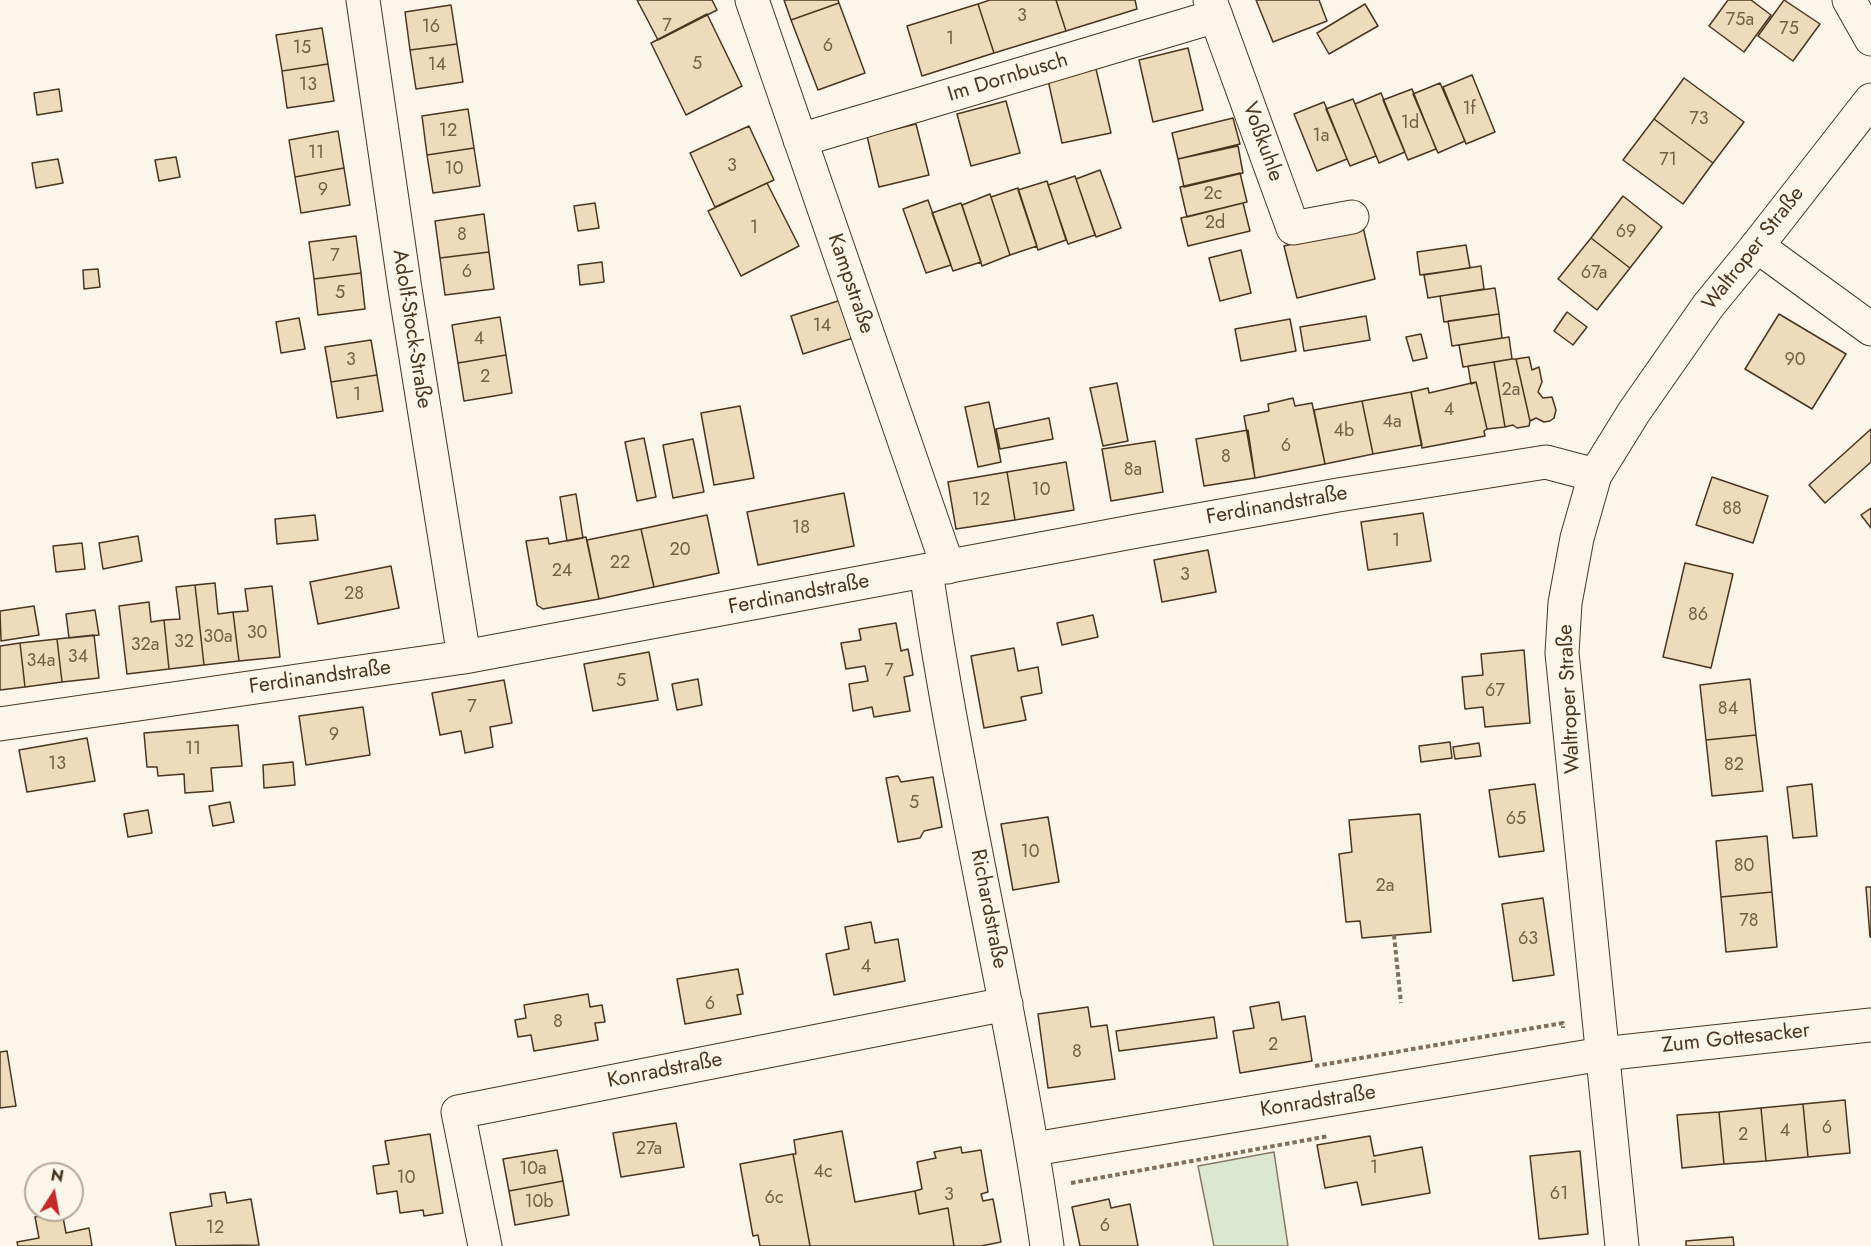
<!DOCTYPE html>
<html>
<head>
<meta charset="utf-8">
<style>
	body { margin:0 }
	#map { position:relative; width:1871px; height:1246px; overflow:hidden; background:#fbf6e9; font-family:Jost,sans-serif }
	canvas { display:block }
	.north { position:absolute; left:24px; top:1162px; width:60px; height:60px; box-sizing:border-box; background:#fbf6e9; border:2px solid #b4a999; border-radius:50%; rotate:11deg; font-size:16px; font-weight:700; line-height:24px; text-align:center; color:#4a3520 }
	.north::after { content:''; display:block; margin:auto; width:21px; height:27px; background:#c62828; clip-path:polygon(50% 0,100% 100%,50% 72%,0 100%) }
</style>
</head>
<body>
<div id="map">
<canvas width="1871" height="1246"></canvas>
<div class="north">N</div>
</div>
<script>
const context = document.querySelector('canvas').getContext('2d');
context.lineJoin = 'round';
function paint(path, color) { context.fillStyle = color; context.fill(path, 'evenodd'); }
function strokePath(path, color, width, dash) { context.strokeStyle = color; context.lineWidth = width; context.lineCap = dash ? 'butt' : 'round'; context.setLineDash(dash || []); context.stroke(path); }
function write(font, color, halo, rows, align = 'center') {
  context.font = font + ' Jost,sans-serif'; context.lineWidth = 4.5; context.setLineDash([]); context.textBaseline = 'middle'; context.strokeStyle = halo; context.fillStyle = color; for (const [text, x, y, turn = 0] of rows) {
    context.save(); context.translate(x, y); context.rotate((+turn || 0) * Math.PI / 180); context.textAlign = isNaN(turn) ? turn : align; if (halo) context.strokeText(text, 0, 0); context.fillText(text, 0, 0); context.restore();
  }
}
const green = new Path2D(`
	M1274,1152l14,94h-74l-16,-80z`);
paint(green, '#dce7d0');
strokePath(green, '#887966', 1.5);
const building = new Path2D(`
	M637,0h75l5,10 -59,30z
	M784,0h54l1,3 -48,17z
	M990,0h66l10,31 -72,22 -16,-49z
	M1056,0h79l2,9 -71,22z
	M1256,0h63l8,21 -54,21z
	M1728,0h23l20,15 -27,37 -35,-26z
	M1784,0l36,24 -27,37 -35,-25z
	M839,3l26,70 -47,17 -27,-70z
	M978,4l16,49 -72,23 -15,-50z
	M1365,4l13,22 -49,28 -12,-21z
	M451,5l6,39 -47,6 -5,-38z
	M707,14l35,72 -56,29 -35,-72z
	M322,28l6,36 -46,7 -6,-36z
	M457,44l6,38 -47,7 -6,-39z
	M1188,48l15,62 -50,12 -14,-62z
	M328,64l6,37 -47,7 -5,-37z
	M1096,69l15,64 -49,10 -14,-63z
	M1472,75l23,57 -29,12 -23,-57z
	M1684,78l60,44 -31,41 -59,-44z
	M1440,83l25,58 -27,12 -25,-59z
	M59,89l3,22 -25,4 -3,-22z
	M1412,89l24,60 -28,11 -25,-60z
	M1381,93l24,59 -26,11 -24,-59z
	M1353,99l23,57 -26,10 -24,-57z
	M1006,101l14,52 -49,13 -14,-52z
	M1324,102l23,57 -30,12 -23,-57z
	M468,109l6,39 -47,7 -5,-39z
	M1233,118l7,26 -62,15 -6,-26z
	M1654,119l59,44 -30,41 -60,-44z
	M916,124l13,51 -50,12 -12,-51z
	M749,126l25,54 -59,27 -25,-54z
	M338,131l6,37 -49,9 -6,-37z
	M1238,146l5,27 -59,14 -6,-28z
	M474,148l6,38 -47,7 -6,-38z
	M176,157l4,20 -21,4 -4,-21z
	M58,159l5,24 -27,5 -4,-25z
	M344,168l6,37 -49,8 -6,-36z
	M1100,170l21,58 -25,9 -20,-58z
	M1240,173l7,29 -60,15 -7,-30z
	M1075,176l20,59 -27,9 -20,-59z
	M1047,181l19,59 -28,10 -20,-60z
	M767,183l32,63 -58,30 -33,-65z
	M1018,188l19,58 -27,9 -19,-58z
	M990,194l20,61 -28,11 -20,-61z
	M1623,196l39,31 -32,41 -39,-30z
	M928,200l23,65 -25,8 -23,-64z
	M595,203l4,25 -21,3 -4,-25z
	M961,203l20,59 -28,9 -21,-58z
	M1243,203l7,28 -62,15 -7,-28z
	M484,214l5,38 -49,6 -5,-37z
	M1363,227l12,52 -78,19 -13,-52z
	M356,236l5,37 -47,6 -5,-37z
	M1591,238l39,30 -33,42 -39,-31z
	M1466,245l4,23 -50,7 -3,-23z
	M1241,250l10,43 -31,8 -11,-43z
	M489,252l5,37 -49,6 -5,-37z
	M602,262l2,20 -24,3 -2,-20z
	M1481,266l3,23 -56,9 -4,-23z
	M98,269l2,18 -16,2 -1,-19z
	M361,273l4,36 -47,6 -4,-36z
	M1495,288l4,26 -55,8 -4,-26z
	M841,300l12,38 -50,16 -12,-38z
	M1567,312l20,15 -14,18 -19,-14z
	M1499,314l3,24 -50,8 -4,-25z
	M1779,314l67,40 -34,55 -67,-40z
	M1366,316l4,24 -66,11 -4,-24z
	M500,317l6,38 -48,8 -6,-38z
	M299,318l6,31 -24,4 -5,-31z
	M1290,319l6,32 -55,10 -6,-32z
	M1421,334l6,24 -14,3 -7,-24z
	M1509,337l3,22 -49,8 -4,-22z
	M371,340l6,35 -46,7 -6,-35z
	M506,355l6,38 -48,8 -6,-38z
	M1529,357l3,13 7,-3 3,15 -4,10 5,6 9,-1 4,13 -2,8 -4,3 -6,1 -8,-4 -6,3 -14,-62z
	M1512,359h4l14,62 -1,5 -12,2 -4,-3 -8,2 -11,-65z
	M1494,362l11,65 -18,2 -11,-47 -5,2 -3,-18z
	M377,375l6,36 -46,7 -6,-36z
	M1476,382l11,47 -3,2 1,5 -63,12 -11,-56 17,-4 1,5z
	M1117,383l11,58 -25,5 -13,-58z
	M1411,392l11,53 -49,9 -11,-53z
	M1293,398l2,8 17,-3 13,61 -70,14 -11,-62 25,-5 -1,-7z
	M1362,401l11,53 -48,10 -11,-54z
	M989,402l12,60 -23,5 -13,-60z
	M740,406l14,72 -40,7 -13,-72z
	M1049,418l4,21 -53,10 -4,-20z
	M1871,429v33l-46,41 -16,-18z
	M1248,430l7,48 -51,8 -8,-47z
	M644,438l12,59 -19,4 -12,-59z
	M693,439l11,53 -31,6 -10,-53z
	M1155,441l8,51 -52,9 -9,-52z
	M1066,462l8,48 -59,10 -8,-48z
	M1007,472l8,48 -59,9 -8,-47z
	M1712,477l56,19 -15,47 -57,-18z
	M844,493l10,53 -96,19 -11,-53z
	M576,494l7,44 -16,3 -7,-44z
	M1871,508v20l-10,-13z
	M1423,513l8,48 -63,9 -7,-48z
	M315,515l3,25 -41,4 -2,-25z
	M707,515l12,58 -65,14 -13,-58z
	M641,529l13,58 -55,12 -12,-59z
	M138,536l4,25 -39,8 -4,-26z
	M586,537l13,62 -56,10 -6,-4 -11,-64 22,-3 1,6z
	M82,543l3,26 -29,3 -3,-26z
	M1208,550l8,42 -54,10 -8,-42z
	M1685,563l48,11 -22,94 -48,-11z
	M391,566l8,42 -81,16 -8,-42z
	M215,583l3,31 15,-2 6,49 -35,4 -9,-80z
	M195,585l9,80 -35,4 -5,-49 16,-1 -4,-32z
	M272,586l8,71 -41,4 -6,-49 15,-1 -3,-22z
	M149,602l2,20 13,-2 5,49 -42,5 -8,-68z
	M34,606l5,29 -38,6 -1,-30z
	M95,610l4,25 -30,3 -3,-24z
	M1093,615l5,22 -36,8 -5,-22z
	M896,623l5,28 7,-2 5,26 -9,2 6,34 -36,6 -2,-10 -19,4 -4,-27 19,-3 -3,-15 -19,3 -5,-26 20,-3 -2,-11z
	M94,635l5,43 -37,4 -5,-43z
	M57,639l5,43 -37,5 -5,-44z
	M20,643l5,44 -25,3v-44z
	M1014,648l4,23 20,-4 4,26 -21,4 5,23 -42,8 -13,-72z
	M1524,650l6,73 -45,4 -2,-20 -18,2 -3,-32 21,-2 -2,-21z
	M649,652l9,48 -65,11 -9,-47z
	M698,679l4,26 -25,5 -5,-26z
	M1750,679l6,56 -50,5 -6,-55z
	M504,680l8,43 -22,4 3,20 -28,6 -4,-22 -21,4 -8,-42z
	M363,707l7,48 -64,10 -7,-49z
	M238,725l4,41 -31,2 2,23 -28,2 -1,-19 -26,2 -1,-9h-10l-3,-34z
	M1756,735l7,56 -51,5 -6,-56z
	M87,738l8,43 -68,11 -8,-42z
	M1450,742l2,16 -31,4 -2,-16z
	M1479,743l2,13 -26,3 -2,-12z
	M293,762l2,23 -31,3 -1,-23z
	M898,776l3,6 32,-5 9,50 -18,4 -4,7 -22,4 -12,-64z
	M1535,784l9,67 -45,6 -10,-67z
	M1812,784l5,52 -24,2 -6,-51z
	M230,802l4,20 -21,4 -4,-20z
	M148,810l4,23 -24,4 -4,-23z
	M1420,814l11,118 -69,6 -2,-17 -14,1 -7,-68 13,-2 -3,-32z
	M1048,817l11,65 -46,8 -12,-66z
	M1767,836l5,56 -51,5 -5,-56z
	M1866,887h5v50h-1z
	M1772,892l5,55 -51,5 -5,-55z
	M1543,898l11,77 -41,6 -11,-77z
	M871,922l4,21 23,-4 7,42 -71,14 -8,-41 23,-5 -4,-22z
	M738,969l5,25 -6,1 4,19 -56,10 -8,-45z
	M588,994l2,13 12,-2 3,17 -10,1 3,17 -64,11 -3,-16 -13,2 -3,-17 11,-2 -2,-13z
	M1279,1002l3,18 23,-4 7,45 -72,12 -7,-42 21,-3 -4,-21z
	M1088,1007l3,20 16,-2 8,54 -67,9 -10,-74z
	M1214,1017l3,21 -98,13 -3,-20z
	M7,1051l9,55 -16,2v-56z
	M1845,1100l5,53 -42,4 -5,-53z
	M1803,1104l5,53 -42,4 -5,-53z
	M1761,1108l5,53 -42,3 -5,-52z
	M1719,1112l5,52 -42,4 -5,-53z
	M676,1123l8,44 -63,10 -8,-44z
	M842,1131l13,71 60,-11 4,23 29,-6 6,38h-144l-17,-92h3l-2,-14z
	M430,1134l13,79 -19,3 -1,-6 -23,3 -3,-22 -20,3 -4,-28 16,-2 -4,-23z
	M1370,1136l4,20 48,-9 8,46 -68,12 -5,-23 -32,6 -8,-43z
	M961,1147l1,6 19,-3 7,42 -7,2 2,7 10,-2 8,43 -20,4h-27l-6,-38 -29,6 -4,-23 7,-2 -5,-27 19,-4 -2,-6z
	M557,1150l6,31 -54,10 -6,-32z
	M1580,1151l8,83 -49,5 -9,-83z
	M793,1154l17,92h-50l-2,-11 -5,1 -13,-72z
	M563,1181l6,34 -54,10 -6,-34z
	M225,1192l2,11 24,-4 8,46 -83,1 -6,-33 42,-7 -2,-12z
	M1109,1199l2,9 19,-4 8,42h-58l-8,-39z
	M62,1212l4,21 23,-5 3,18h-74l-1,-4 22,-4 -4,-21z
	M1733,1237l1,9h-48v-5z`);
paint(building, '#ecdcbc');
strokePath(building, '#4a3520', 1.5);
const minor = new Path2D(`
	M363,0l42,289 59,368
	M752,0l196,567
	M1210,0l83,228 59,-11
	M1849,0l22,39
	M800,140l416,-124
	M1757,246l114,83
	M926,571c33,227 89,449 121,675
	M0,724l464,-67 673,-126 201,-36 208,-33 49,13
	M1034,1149l568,-95 269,-29
	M485,1246l-27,-134 548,-108`);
const major = new Path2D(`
	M1622,1246l-60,-593 3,-50 12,-65 18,-63 39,-63 74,-106 49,-60 114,-146`);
strokePath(minor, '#4a3520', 35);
strokePath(major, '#4a3520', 35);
strokePath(new Path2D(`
	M1394,935l7,68
	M1315,1066l248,-43v5
	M1071,1183l258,-47`), '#7f6f5c', 4, [4.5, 3]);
strokePath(minor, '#fbf6e9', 33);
strokePath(major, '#fbf6e9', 33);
write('18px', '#725f47', null, [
	["3",1022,17],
	["75a",1740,21],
	["7",667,27],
	["16",431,28],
	["75",1789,30],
	["1",950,40],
	["6",828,47],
	["15",302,49],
	["5",697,65],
	["14",437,66],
	["13",308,86],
	["1f",1469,110],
	["73",1699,120],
	["1d",1410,124],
	["12",448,132],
	["1a",1321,137],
	["11",316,154],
	["71",1668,161],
	["3",732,167],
	["10",454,170],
	["9",323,191],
	["2c",1213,195],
	["2d",1215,224],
	["1",754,229],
	["69",1626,233],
	["8",462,236],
	["7",335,257],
	["6",467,273],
	["67a",1594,274],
	["5",340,294],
	["14",822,327],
	["4",479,340],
	["3",351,361],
	["90",1795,361],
	["2",485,378],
	["2a",1511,391],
	["1",357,396],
	["4",1449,411],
	["4a",1392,423],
	["4b",1344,432],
	["6",1286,447],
	["8",1226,458],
	["8a",1133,471],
	["10",1041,491],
	["12",981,501],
	["88",1732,510],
	["18",801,529],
	["1",1396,542],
	["20",680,551],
	["22",620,564],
	["24",562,572],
	["3",1185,576],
	["28",354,595],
	["86",1698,616],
	["30",257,634],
	["30a",218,638],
	["32",184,643],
	["32a",145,646],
	["34",78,658],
	["34a",41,662],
	["7",889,672],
	["5",621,682],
	["67",1495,692],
	["7",472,708],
	["84",1728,710],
	["9",334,736],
	["11",193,750],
	["13",57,765],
	["82",1734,766],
	["5",914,804],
	["65",1516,820],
	["10",1030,853],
	["80",1744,867],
	["2a",1385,887],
	["78",1749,922],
	["63",1528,940],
	["4",866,968],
	["6",710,1005],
	["8",558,1023],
	["2",1273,1046],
	["8",1077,1053],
	["6",1827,1129],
	["4",1785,1132],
	["2",1743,1136],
	["27a",649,1150],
	["1",1374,1169],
	["10a",533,1170],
	["4c",823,1173],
	["10",406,1179],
	["61",1559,1195],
	["3",949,1196],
	["6c",774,1199],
	["10b",539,1203],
	["6",1105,1227],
	["12",215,1229]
]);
write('21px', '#4a3520', '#fbf6e9', [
	["Im Dornbusch",1008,78,-17],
	["Voßkuhle",1262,142,70],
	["Waltroper Straße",1754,249,-52],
	["Kampstraße",850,284,71],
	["Adolf-Stock-Straße",411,329,81],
	["Ferdinandstraße",1277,506,-10],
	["Ferdinandstraße",799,595,-11],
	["Ferdinandstraße",320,678,-8],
	["Waltroper Straße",1570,699,-93],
	["Richardstraße",988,909,79],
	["Zum Gottesacker",1736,1039,-6],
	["Konradstraße",665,1071,-11],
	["Konradstraße",1318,1102,-9]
]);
</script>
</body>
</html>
